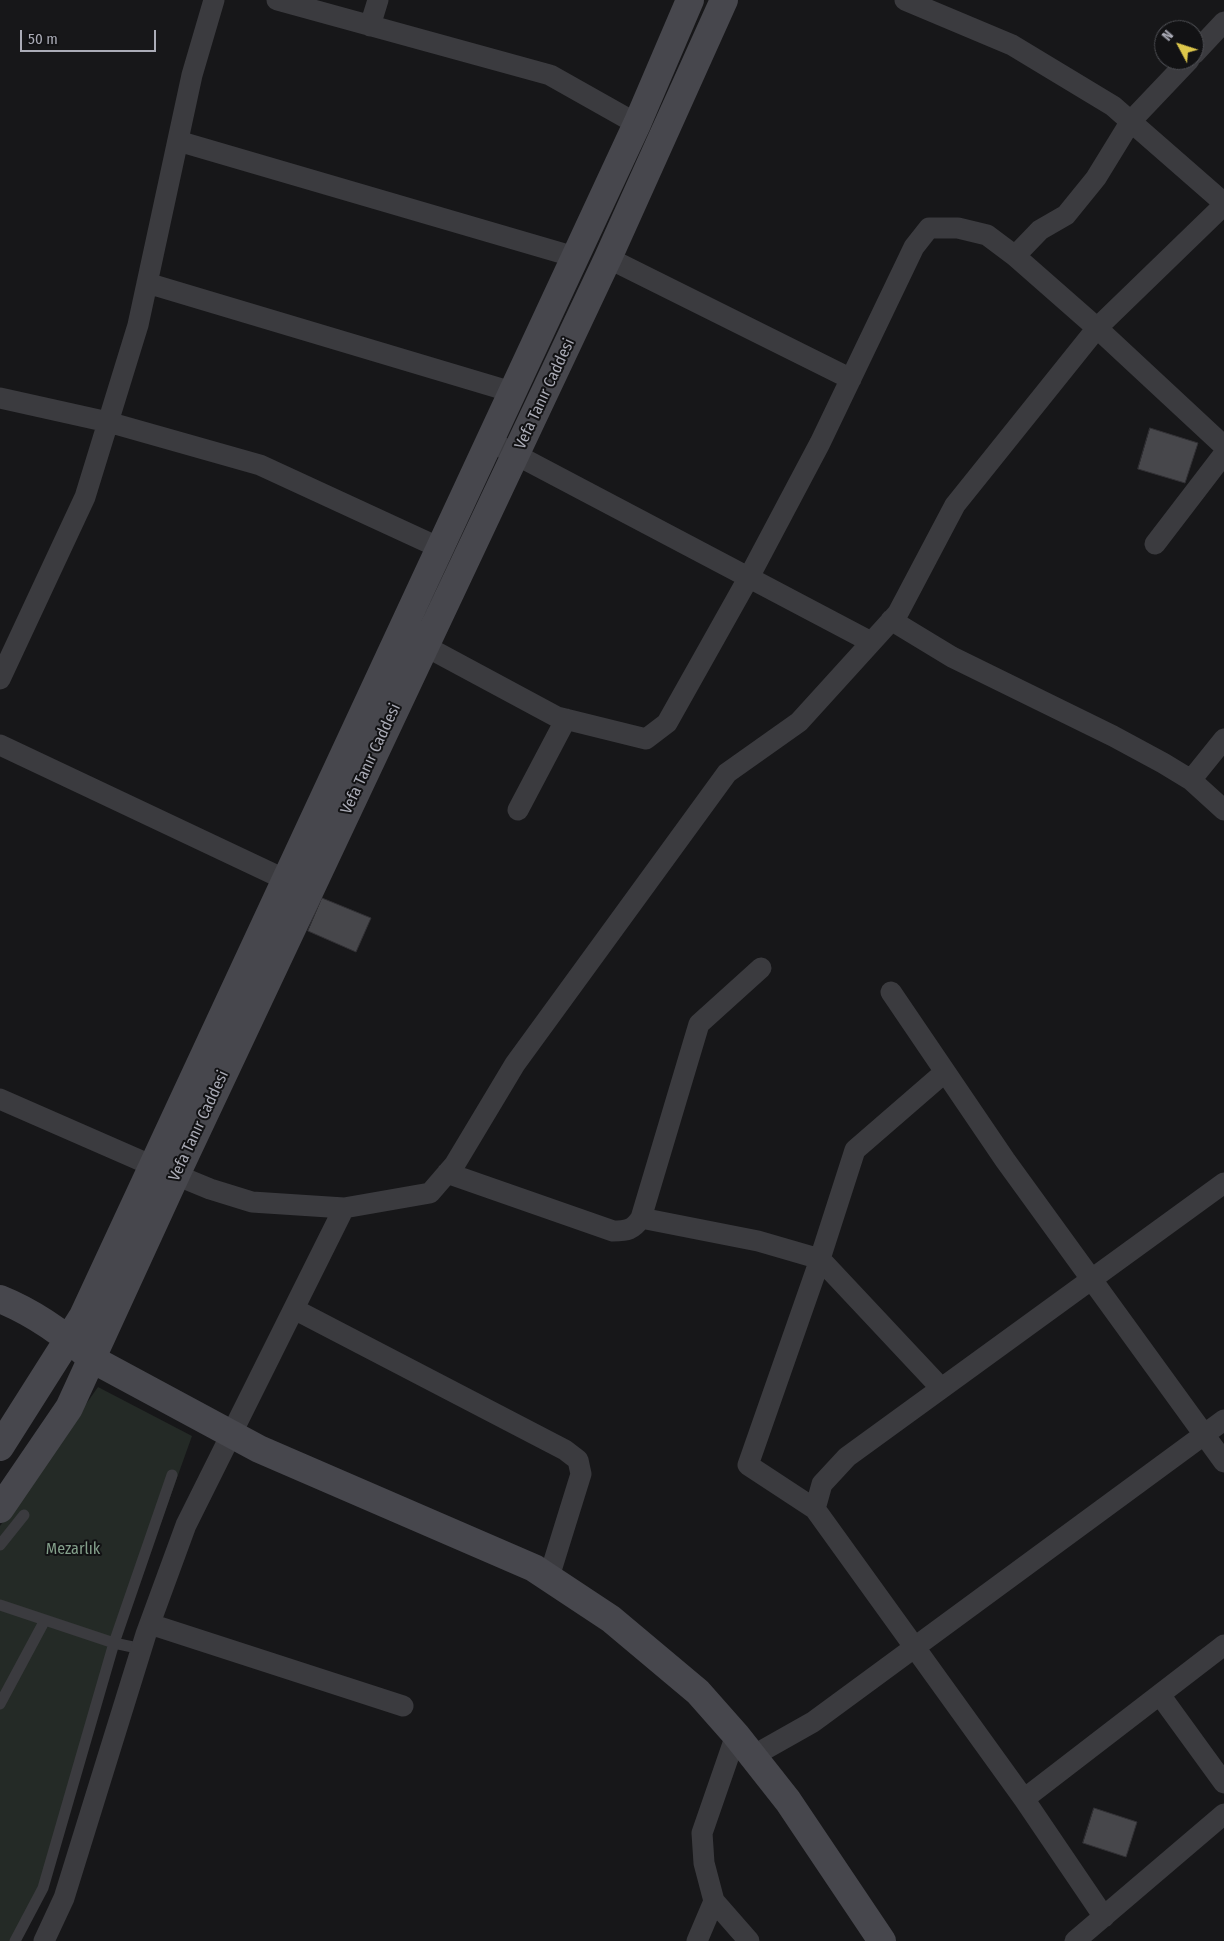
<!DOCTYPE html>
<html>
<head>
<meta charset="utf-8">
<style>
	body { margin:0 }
	#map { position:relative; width:1224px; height:1941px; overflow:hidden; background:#171719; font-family:"Fira Sans Condensed",sans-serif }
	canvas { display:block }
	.north { position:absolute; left:1154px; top:20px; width:50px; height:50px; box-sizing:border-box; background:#121214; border:1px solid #4f5055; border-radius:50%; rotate:310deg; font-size:14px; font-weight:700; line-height:20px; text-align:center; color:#abacb7 }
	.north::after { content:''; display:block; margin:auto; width:18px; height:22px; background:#ddc74b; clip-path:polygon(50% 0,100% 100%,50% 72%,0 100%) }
	.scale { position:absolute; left:20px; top:30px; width:136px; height:22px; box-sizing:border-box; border:2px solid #abacb7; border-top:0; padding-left:6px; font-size:15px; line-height:18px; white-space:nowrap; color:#abacb7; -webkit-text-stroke:4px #121214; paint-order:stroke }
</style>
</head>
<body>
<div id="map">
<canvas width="1224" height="1941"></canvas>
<div class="north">N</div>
<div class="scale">50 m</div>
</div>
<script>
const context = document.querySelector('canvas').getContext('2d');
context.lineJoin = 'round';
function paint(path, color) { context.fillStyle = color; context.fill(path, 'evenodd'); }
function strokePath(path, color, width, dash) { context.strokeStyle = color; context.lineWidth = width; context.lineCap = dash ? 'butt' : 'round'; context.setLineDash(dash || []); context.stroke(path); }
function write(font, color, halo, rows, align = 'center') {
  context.font = font + ' "Fira Sans Condensed",sans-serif'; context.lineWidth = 4; context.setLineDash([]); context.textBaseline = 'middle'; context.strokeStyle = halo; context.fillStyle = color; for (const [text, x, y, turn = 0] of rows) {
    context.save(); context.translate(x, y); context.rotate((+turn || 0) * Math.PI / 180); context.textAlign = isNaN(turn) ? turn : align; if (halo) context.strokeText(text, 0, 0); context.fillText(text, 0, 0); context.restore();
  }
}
paint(new Path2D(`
	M98,1387l94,49 -66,184 -105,321h-21v-415z`), '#242a26');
const building = new Path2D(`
	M1150,428l48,15 -13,40 -47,-14z
	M322,898l49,20 -15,34 -48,-21z
	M1094,1808l43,14 -11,35 -43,-14z`);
paint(building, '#47474b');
strokePath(building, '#323135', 1);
strokePath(new Path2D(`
	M0,1545l24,-30
	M0,1605l114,38 28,6
	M0,1704l45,-84
	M15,1941l28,-53 71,-245 58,-168`), '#3b3b3f', 11);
strokePath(new Path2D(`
	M277,0l273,75 87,49
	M905,0l107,45 101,61 111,97
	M370,26l8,-26
	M1194,54l30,-32
	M178,141l397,116
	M1015,256l25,-26 26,-15 30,-37 35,-57 58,-61
	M608,258l243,121
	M147,283l365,109
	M0,398l108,24 152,43 180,83
	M490,441l381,201
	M1155,544l69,-90
	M891,620l61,37 161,79 50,27 28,17 33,30
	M425,646l132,71 89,22 21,-16 82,-146 71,-134 94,-196 15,-19h29l29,7 28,21 82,72 127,118
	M0,679l85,-182 53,-172 54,-250 22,-75
	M0,745l286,135
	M1191,780l33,-41
	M518,810l48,-91
	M891,992l114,168 219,302
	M945,1072l-90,78 -38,118 -69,197 67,44 209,290 80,118
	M0,1099l153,67
	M447,1173l166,58c14,0 20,-1 28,-13l58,-194 62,-56
	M176,1175l34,14 42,13 92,6 86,-15 25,-29 60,-100 212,-291 72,-51 99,-109 57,-108 142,-177 127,-123
	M641,1218l117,23 62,18 121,129
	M294,1309l271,141 13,10 3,14 -32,103
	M815,1509l7,-25 25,-27 377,-274
	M150,1624l253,82
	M1160,1695l64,88
	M751,1757l62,-35 411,-302
	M1024,1799l200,-154
	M714,1901l35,40
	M44,1941l20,-43 82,-264 40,-109 158,-317
	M697,1941l17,-40 -10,-38 -2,-30 34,-98
	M1075,1941l149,-127`), '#3b3b3f', 21);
strokePath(new Path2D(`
	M0,1299c35,14 64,35 92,60l167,90 275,119 77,51 87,73 38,43 52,66 94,140
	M0,1447l83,-131 554,-1192 53,-124
	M0,1509l69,-101 107,-233 432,-917 116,-258`), '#47474d', 28);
write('16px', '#abacb7', '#121214', [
	["Vefa Tanır Caddesi",545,394,-65],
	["Vefa Tanır Caddesi",371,759,-65],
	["Vefa Tanır Caddesi",199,1126,-65]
]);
write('16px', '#84a08b', '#121214', [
	["Mezarlık",73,1550]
]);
</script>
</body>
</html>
